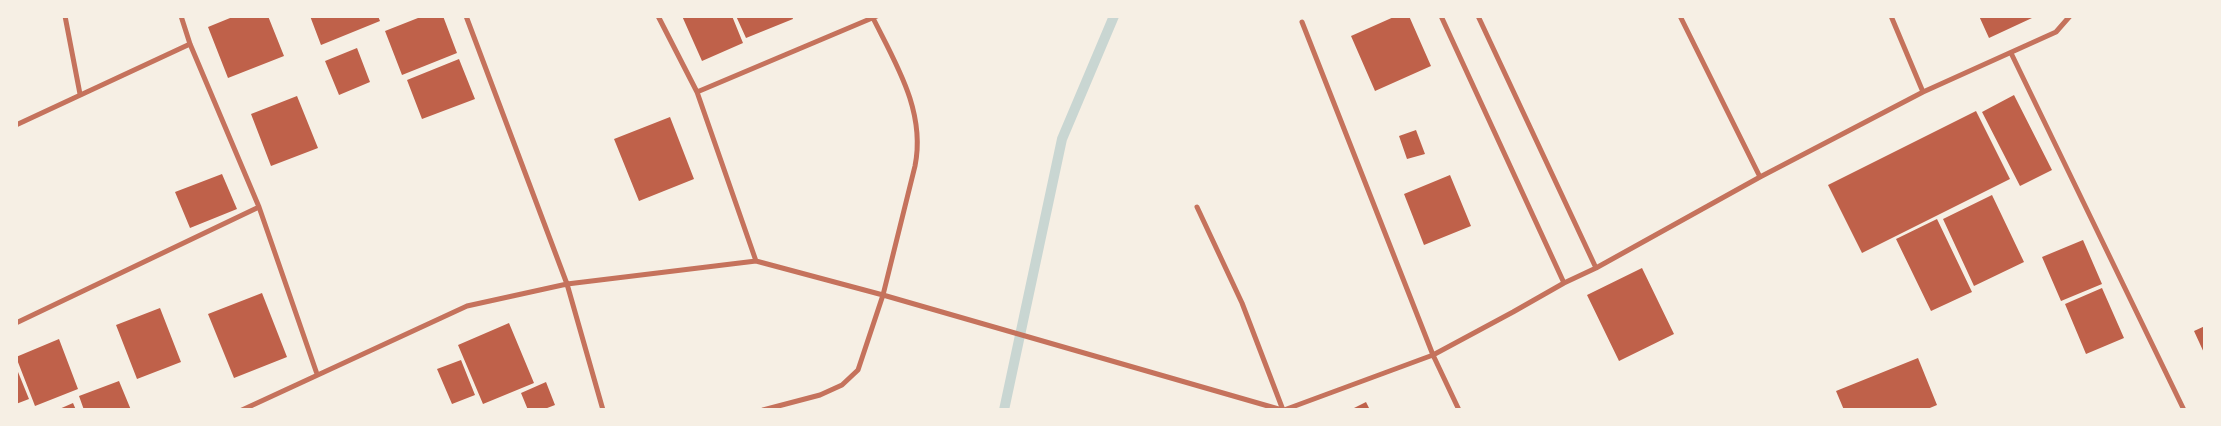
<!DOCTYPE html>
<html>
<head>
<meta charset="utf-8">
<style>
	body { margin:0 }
	#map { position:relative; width:2221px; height:426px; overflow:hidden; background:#f6efe4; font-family:"Asap Condensed",sans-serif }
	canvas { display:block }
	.frame { position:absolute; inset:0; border:18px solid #f6efe4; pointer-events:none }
</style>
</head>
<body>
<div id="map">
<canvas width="2221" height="426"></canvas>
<div class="frame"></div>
</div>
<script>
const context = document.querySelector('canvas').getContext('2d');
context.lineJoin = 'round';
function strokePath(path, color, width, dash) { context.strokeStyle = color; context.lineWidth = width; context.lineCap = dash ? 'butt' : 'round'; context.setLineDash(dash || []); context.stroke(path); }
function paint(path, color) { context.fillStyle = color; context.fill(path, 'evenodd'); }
strokePath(new Path2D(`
	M1004,410l58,-271 52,-123`), '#c9d6d2', 10);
paint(new Path2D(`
	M235,16h33l16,40 -56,22 -20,-51z
	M310,16h68l2,5 -59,24z
	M423,16h20l14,37 -55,22 -17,-44z
	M682,16h50l11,27 -41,18z
	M736,16h56l1,3 -47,19z
	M1396,16h13l22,50 -56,25 -24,-55z
	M1979,16h52l1,2 -43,20z
	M357,48l13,34 -31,13 -14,-34z
	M459,59l16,40 -53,20 -15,-39z
	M2014,95l38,75 -32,16 -38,-74z
	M297,96l21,52 -47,18 -20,-52z
	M1976,111l34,68 -148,74 -34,-68z
	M670,117l24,62 -55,22 -25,-62z
	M1416,130l9,24 -18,5 -8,-23z
	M222,174l15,35 -47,19 -15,-36z
	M1450,175l21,51 -47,19 -20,-51z
	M1992,195l32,67 -50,24 -31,-67z
	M1937,219l35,73 -41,19 -35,-72z
	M2083,240l19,44 -41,17 -19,-44z
	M1642,268l32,66 -55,27 -32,-66z
	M2102,288l22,50 -38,16 -21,-50z
	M262,293l25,64 -53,21 -26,-64z
	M160,308l21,54 -44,17 -21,-54z
	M509,323l25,60 -51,21 -25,-59z
	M2205,326v29l-11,-24z
	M59,339l19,50 -43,17 -19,-49z
	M1918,358l19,47 -12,5h-81l-8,-19z
	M461,360l14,35 -23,9 -15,-35z
	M16,367l13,32 -13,5z
	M119,381l12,29h-47l-5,-14z
	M546,382l9,23 -13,5h-14l-7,-17z
	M1366,402l4,8h-20z
	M73,403l3,7h-19z`), '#bf614a');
strokePath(new Path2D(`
	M65,16l15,78
	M181,16l9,28 69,163 58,167
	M466,16l101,268 36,126
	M658,16l39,76 59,169
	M1441,16l123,267
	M1478,16l118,252
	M1680,16l80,161
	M1891,16l32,76
	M1302,22l131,333 26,55
	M2011,53l173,357
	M697,92l180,-76
	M16,125l174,-81
	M1197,207l45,96 41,107
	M16,323l243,-116
	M242,410l225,-104 100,-22 189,-23 127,34 399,115
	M763,410l57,-15 22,-10 16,-15 25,-75 32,-129c11,-54 -19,-102 -42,-148
	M1284,410l149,-55 80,-43 51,-29 32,-15 164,-91 163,-85 133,-60 14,-16`), '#c5725c', 5);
</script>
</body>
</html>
